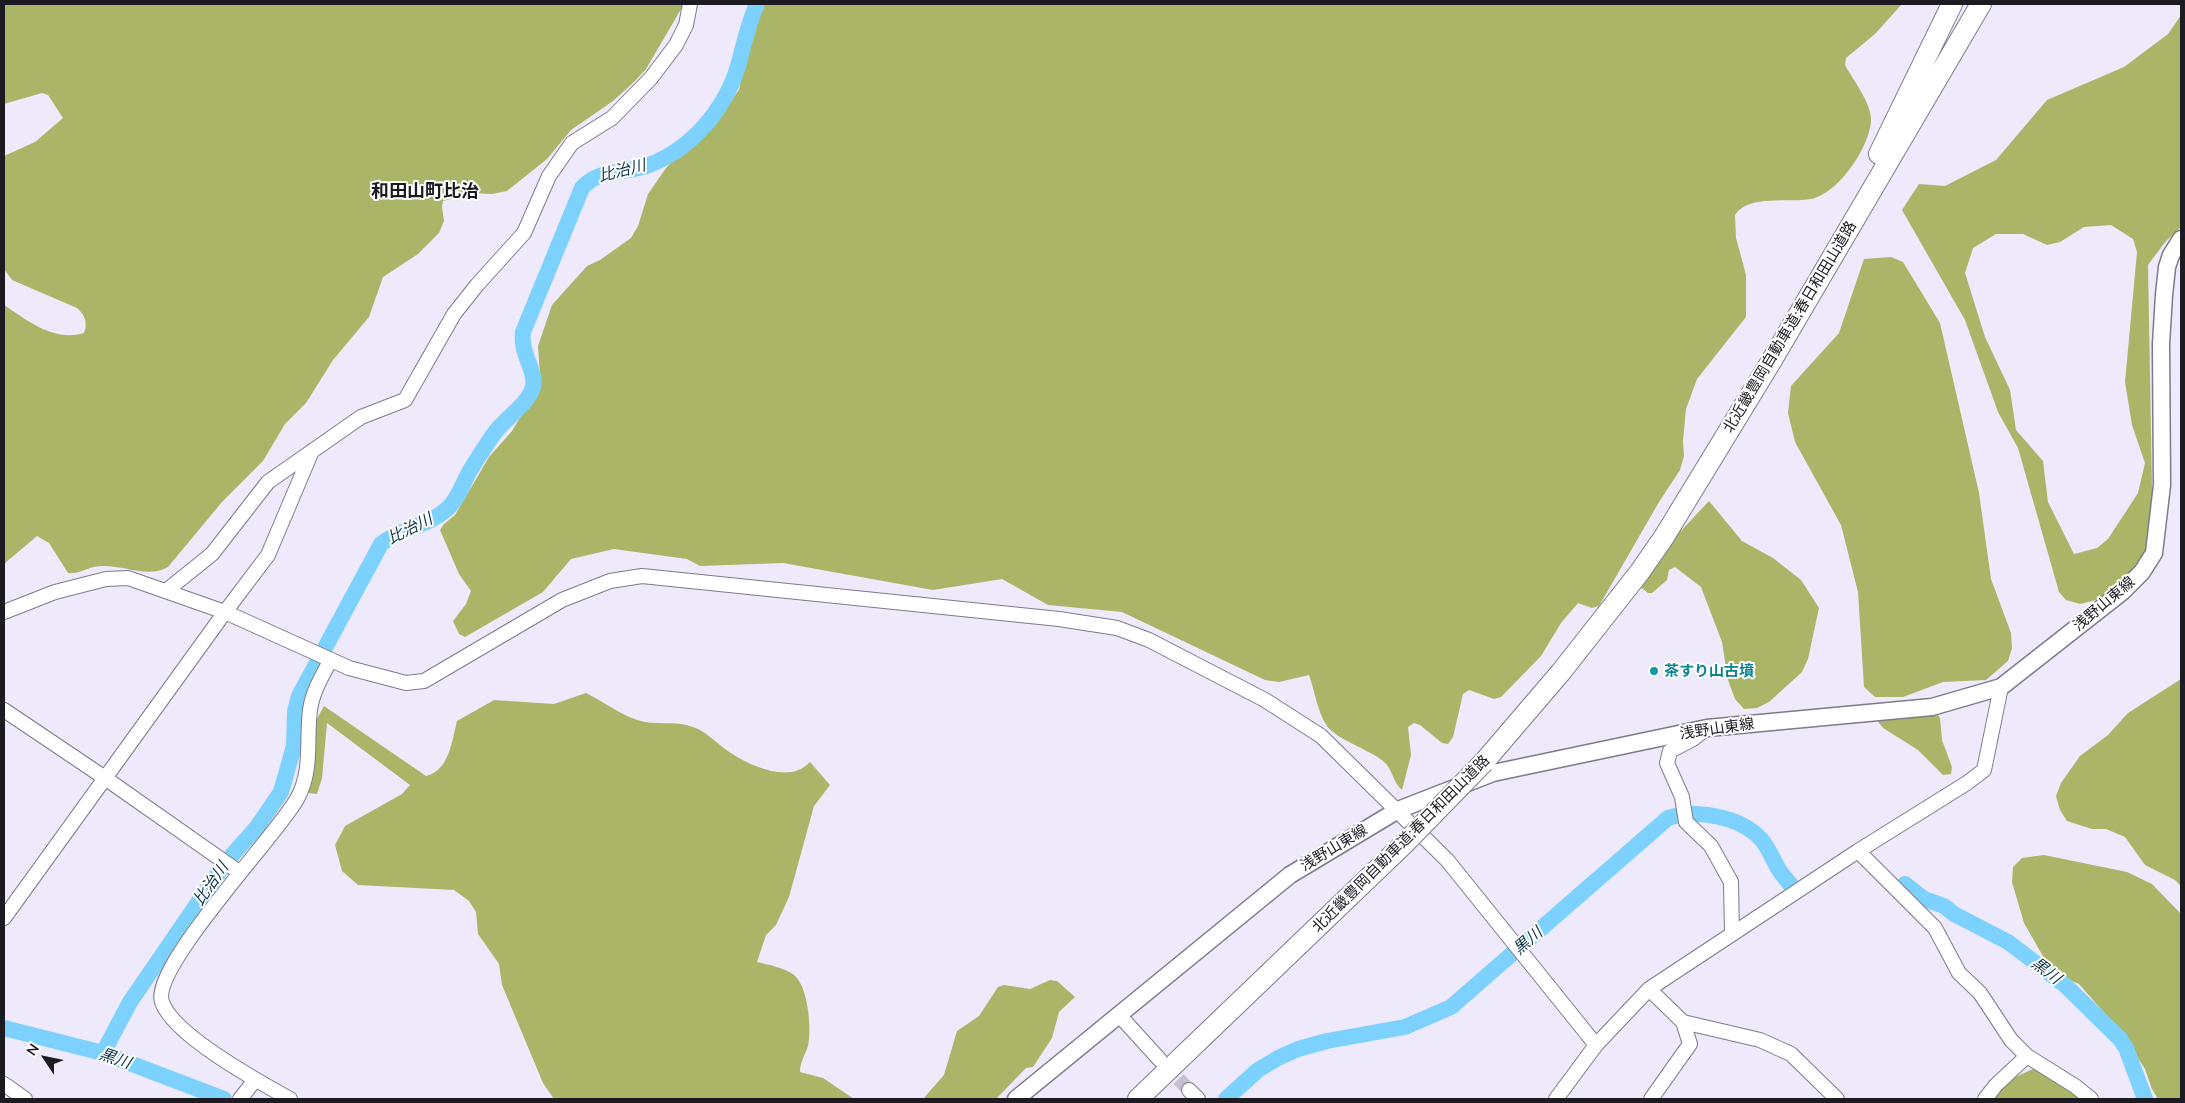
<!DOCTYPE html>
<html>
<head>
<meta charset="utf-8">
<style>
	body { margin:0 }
	#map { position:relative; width:2185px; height:1103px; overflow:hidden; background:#eee9fb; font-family:Mulish,sans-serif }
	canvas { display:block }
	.frame { position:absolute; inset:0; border:5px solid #1d1b22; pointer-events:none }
	.north { position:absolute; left:20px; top:1033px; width:50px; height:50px; -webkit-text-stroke:4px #fff; paint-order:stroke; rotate:304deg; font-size:14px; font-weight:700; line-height:20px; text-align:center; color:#1d1b22 }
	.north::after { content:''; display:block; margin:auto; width:18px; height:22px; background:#1d1b22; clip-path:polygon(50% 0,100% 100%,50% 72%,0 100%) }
</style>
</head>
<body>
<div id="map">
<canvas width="2185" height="1103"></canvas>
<div class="frame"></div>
<div class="north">N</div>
</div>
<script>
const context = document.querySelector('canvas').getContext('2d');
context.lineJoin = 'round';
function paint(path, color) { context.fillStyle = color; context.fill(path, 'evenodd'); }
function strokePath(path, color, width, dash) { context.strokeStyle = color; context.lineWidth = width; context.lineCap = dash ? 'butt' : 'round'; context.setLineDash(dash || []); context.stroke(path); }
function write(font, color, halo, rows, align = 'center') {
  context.font = font + ' Mulish,"Noto Sans JP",sans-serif'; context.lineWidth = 4; context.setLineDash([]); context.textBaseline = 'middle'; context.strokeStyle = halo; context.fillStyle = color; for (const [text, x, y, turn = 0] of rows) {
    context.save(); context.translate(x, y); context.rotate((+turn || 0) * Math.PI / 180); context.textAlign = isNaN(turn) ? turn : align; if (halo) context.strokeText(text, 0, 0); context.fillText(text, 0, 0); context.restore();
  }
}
paint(new Path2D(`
	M4,4h680l-38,65 -11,12 -22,20 -42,29 -24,29 -40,32 -15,3 -21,-1 -28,8 -1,6 2,14 -5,12 -21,21 -35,23 -14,40 -36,43 -27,43 -21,21 -22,37 -41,41 -54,65c-22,13 -49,-5 -74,0 -9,2 -16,7 -26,6l-19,-30 -12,-7 -33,28v-259c24,16 50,37 80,28 4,-10 1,-18 -7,-25l-65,-28 -8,-11v-113l31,-14 28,-24 -15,-23 -6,-2 -38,11z
	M757,4h1145l-27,30 -29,24 -1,7c8,15 26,37 26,55 -1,27 -33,74 -60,79 -21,4 -63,-5 -76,16l1,23 10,37v42l-49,62 -11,30 -3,32 1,15 -4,14 -21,32 -60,104 -7,2 -14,-5 -17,20 -20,33 -40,41 -7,2 -25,-9 -6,4 -10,43 -5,7 -6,-1 -22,-18 -6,-2 -6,4 3,28 -9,35c-9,-7 -9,-21 -19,-29 -13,-11 -47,-22 -56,-35 -10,-15 -12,-35 -18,-51l-30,7 -14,-2 -143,-68 -74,-7 -46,-26 -69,11 -150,-27 -83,3 -13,-7 -73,-10 -43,10 -28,33 -78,45 -6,-3 -6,-13 13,-17 5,-13 -12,-17 -19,-44 4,-6 11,-9 34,-58 23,-26 22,-37 6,-20 -2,-28 14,-41 35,-39 13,-6 31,-22 7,-12 10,-32 18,-26 15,-16 18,-10 40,-52 12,-68z
	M2181,15v212l-15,14 -18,24 5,278 -32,47 -13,7 -28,7 -14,-4 -7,-8 -41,-144 -20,-36 -33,-92 -63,-110 17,-26 26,2 51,-26 51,-60 77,-33 44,-33zM2111,225l22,14 4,13 -12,130 7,43 13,38 -7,30 -30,46 -11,9 -23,6 -26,-52 -5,-41 -27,-31 -6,-40 -25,-53 -20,-64 8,-25 23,-14h27l24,11 13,-3 24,-15z
	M1891,257l12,5 37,61 39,170 12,86 20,54 1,15 -4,13 -22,19 -43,2 -40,15h-28l-11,-10 -6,-95 -17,-67 -46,-83 -7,-29 3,-27 48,-53 25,-74z
	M1709,501l33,40 31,17 28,22 18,28 -11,51 -6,13 -33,30 -12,6 -13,1 -9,-10 -7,-19 -6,-38 -21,-55 -26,-20 -6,3 -2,10 -15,13h-4l-10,-8 9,-18z
	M2181,679v207l-6,-6 -30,-15 -20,-28 -19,-8h-14l-25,-8 -7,-11 -4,-14 5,-13 19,-27 28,-21 20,-22z
	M586,693c16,8 34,21 51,27 18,6 38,0 56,7 15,5 27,20 41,28 21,13 57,28 76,7l20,23 -16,21 -25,91 -13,28 -10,10 -9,27c12,3 26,5 37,13 14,11 18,54 14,71 -3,9 -8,16 -8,26l23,6 31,21h-300l-11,-16 -41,-98 -3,-21 -21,-30 -2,-22 -7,-11 -15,-11 -96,-5 -16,-14 -7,-26 10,-19 57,-32 8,-9 -83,-62 -5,55 -5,16 -9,-1 6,-69 10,-18 102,70c23,-5 26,-35 31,-55l37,-21 60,4z
	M1936,712l4,6 2,22 10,27 -1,7 -8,1 -25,-25 -35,-22 -7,-9z
	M2044,855l83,17 25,12 29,30v185h-23l-6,-10 -7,-20 -23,-36 -43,-49 -21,-9 -10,-10 -24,-42 -12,-41 1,-15 9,-9z
	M1050,980l7,1 18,16 -16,15 -7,26 -19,29 -7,1 -30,31h-73l21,-24 13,-44 22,-15 19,-29 6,-2 26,4z
	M2035,1068l47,31h-90l17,-19z`), '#abb567');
strokePath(new Path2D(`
	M1905,884l19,15 20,7 10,8 54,28 58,44 54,53 6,9 19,51
	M4,1028l99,25 121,46
	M103,1053l27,-51 96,-140 31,-35 24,-35 13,-46 1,-35 4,-15 82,-152c20,-16 48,-18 67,-36 11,-10 15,-26 23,-39 8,-13 16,-26 25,-38 11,-14 32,-27 37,-44 4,-16 -13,-32 -10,-55l59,-144c17,-20 44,-14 67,-23 42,-16 76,-55 89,-99 6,-22 10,-42 19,-62
	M1226,1099l32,-29 20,-12 20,-9 29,-8 78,-14 46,-20 217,-189c29,-9 71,-2 93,21 8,9 12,21 18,31 5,7 11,14 17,21`), '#7cd2fd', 16);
strokePath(new Path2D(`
	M1164,1064l25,26`), '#c4c0d0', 14, [14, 7]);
const minor = new Path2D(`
	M166,591l46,-37 56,-72 93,-65 44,-17 49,-86 23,-29 47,-52 25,-57 23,-33 40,-25 39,-40 25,-33 10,-20 4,-21
	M4,612l51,-20 51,-13 22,-1 97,34 124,56 57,15 18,-2 138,-81 48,-19 32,-5 417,43 58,9 32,12 116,60 56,36 126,124 149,185
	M4,710l101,68 134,94
	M1707,728l-14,11 -23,12 -3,12 15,34 4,25 25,24 20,36 1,52
	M1858,851l77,77 24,45 21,20 31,47 16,16 48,30 16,13
	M4,918l221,-306 43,-57 44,-104
	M1649,989l34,33 7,22 -39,55
	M1120,1016l40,44
	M1683,1022l77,18 31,14 46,45
	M4,1084l21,15
	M1189,1090l9,9
	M240,1099l15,-19
	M290,1099c-31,-17 -117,-64 -128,-97 -12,-34 115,-167 135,-203 16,-29 9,-57 13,-89 2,-17 12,-34 20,-49
	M1556,1099l40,-54 53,-56 209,-138 109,-68 17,-13 17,-83
	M1985,1099l11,-14 31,-29`);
const major = new Path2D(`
	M1016,1099l274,-224 108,-65 95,-37 214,-45 225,-21 69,-20 121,-95 20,-20 12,-19 8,-68 -1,-141 3,-49 3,-28 4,-12 10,-16`);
const highway = new Path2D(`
	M1879,154l73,-150
	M1484,762l77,-90 78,-99 25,-36 108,-177 209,-356
	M1138,1099l267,-256`);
strokePath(minor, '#7f7a8a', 16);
strokePath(major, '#7f7a8a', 19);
strokePath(highway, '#7f7a8a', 22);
strokePath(minor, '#fff', 14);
strokePath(major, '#fff', 16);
strokePath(highway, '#fff', 20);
const highwayBridge = new Path2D(`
	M1405,843l79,-81`);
strokePath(highwayBridge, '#7f7a8a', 22, []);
strokePath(highwayBridge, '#fff', 20);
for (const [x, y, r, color] of [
	[1654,671,5,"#0f9aa8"]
]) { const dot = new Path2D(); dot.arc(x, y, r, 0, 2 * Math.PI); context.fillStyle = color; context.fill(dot); strokePath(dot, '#fff', 2); }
write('15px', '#1d1b22', '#fff', [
	["北近畿豊岡自動車道;春日和田山道路",1790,327,-59],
	["浅野山東線",2104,604,-40],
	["浅野山東線",1717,729,-8],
	["北近畿豊岡自動車道;春日和田山道路",1401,844,-45],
	["浅野山東線",1334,848,-31]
]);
write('bold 15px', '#0d838f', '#fff', [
	["茶すり山古墳",1664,671]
], 'left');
write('italic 16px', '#0a3244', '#fff', [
	["比治川",622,171,-14],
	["比治川",410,529,-27],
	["比治川",211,884,-55],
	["黒川",1528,941,-41],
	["黒川",2046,971,37],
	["黒川",115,1059,19]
]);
write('bold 18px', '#1d1b22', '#fff', [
	["和田山町比治",425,192]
]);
</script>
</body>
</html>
